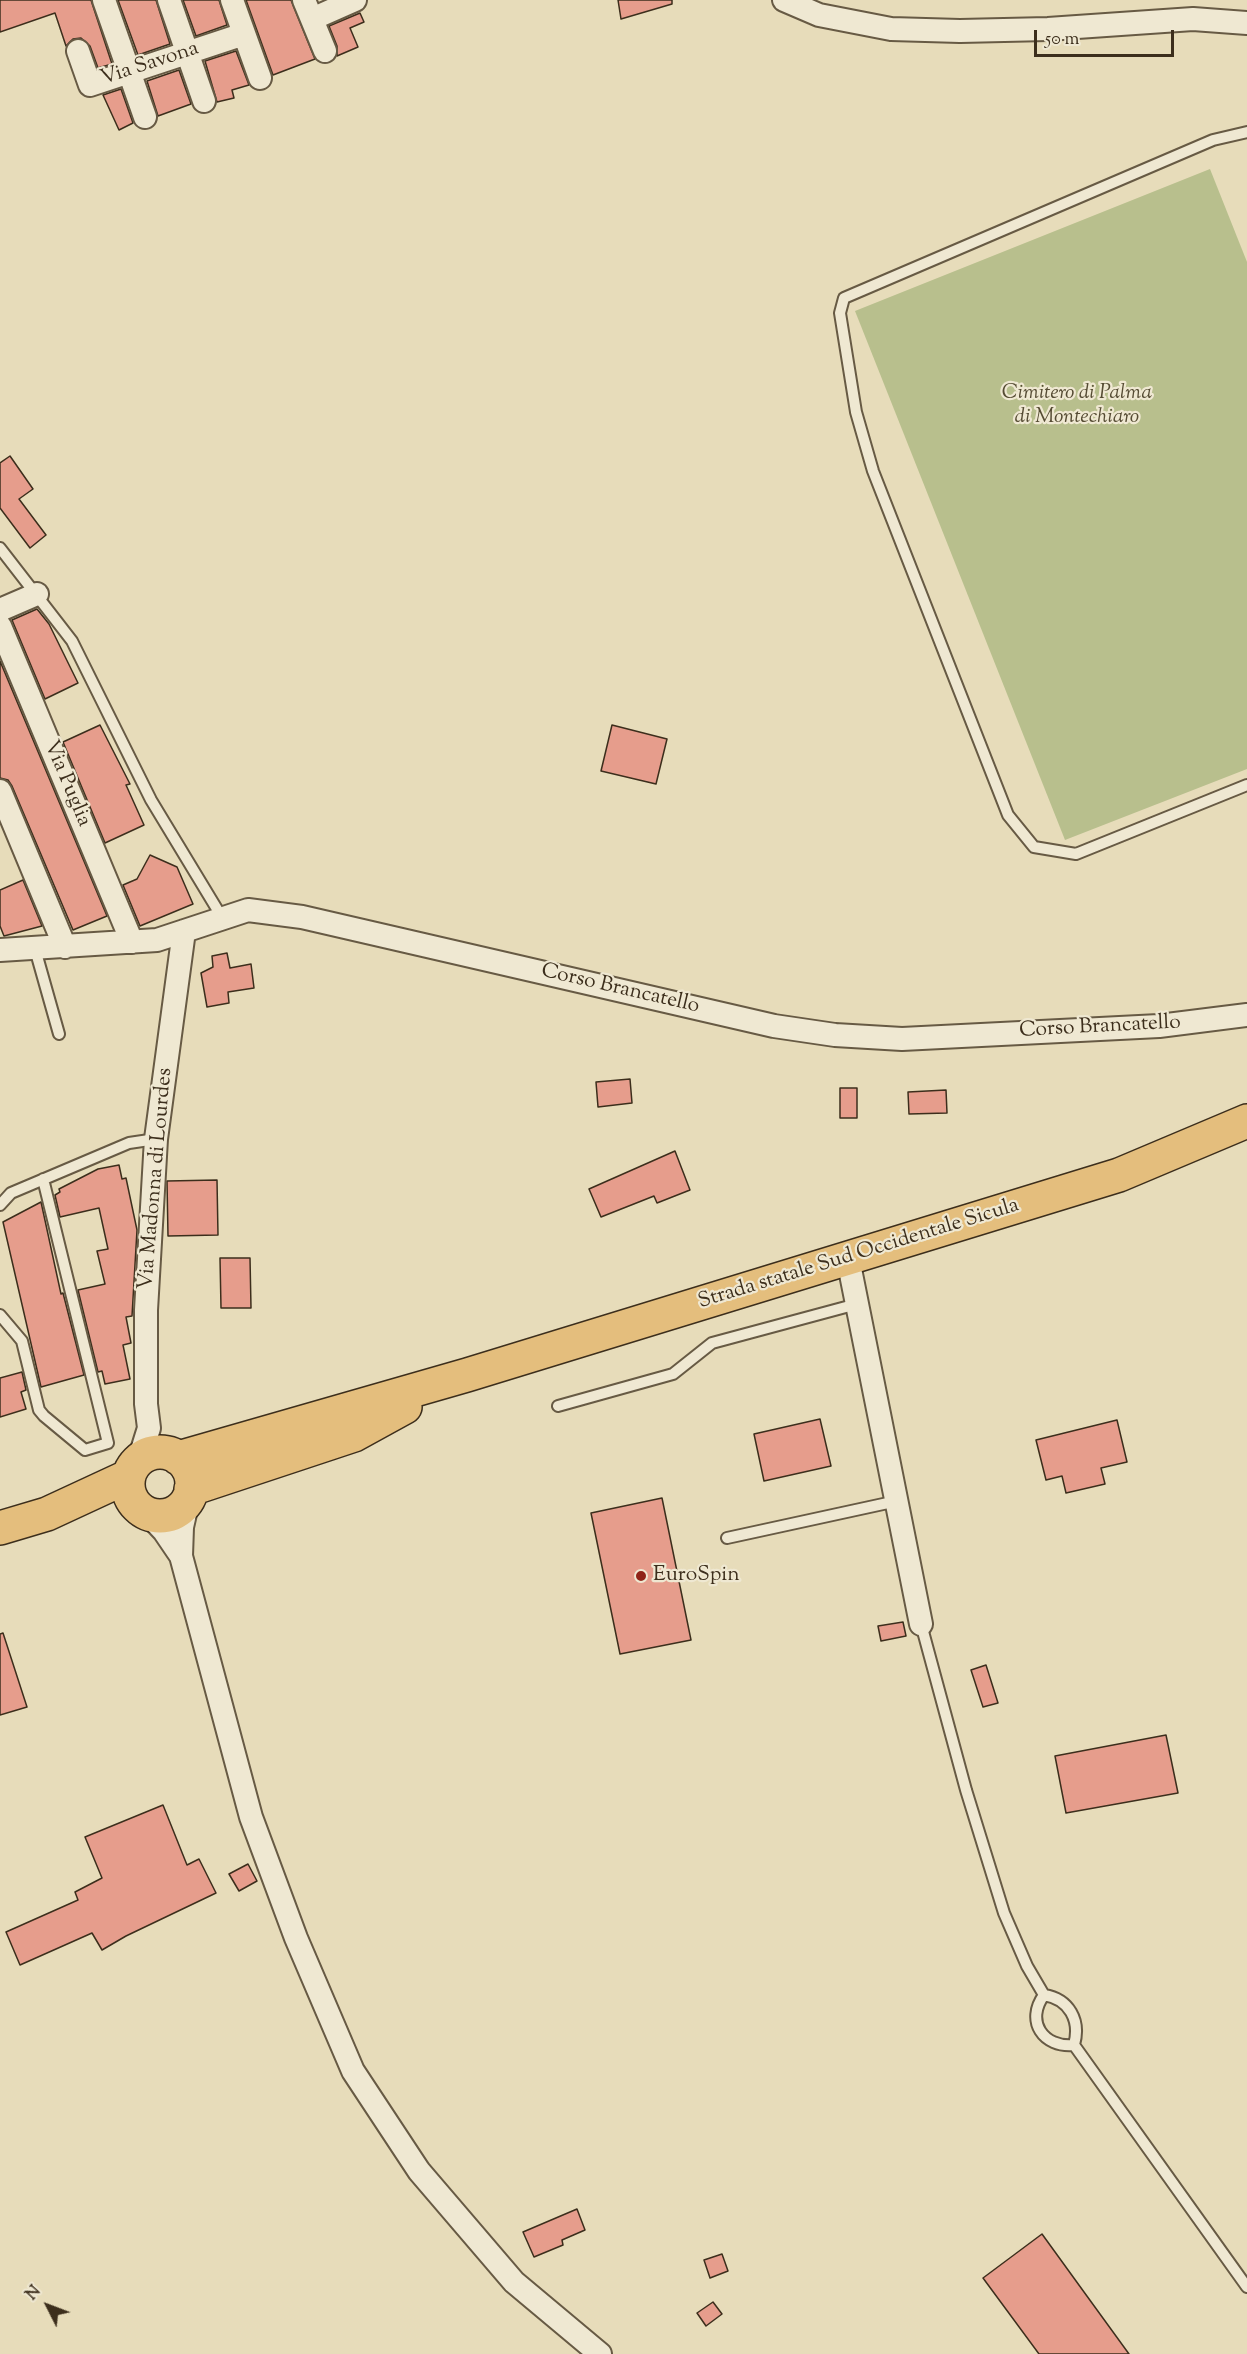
<!DOCTYPE html>
<html>
<head>
<meta charset="utf-8">
<style>
	body { margin:0 }
	#map { position:relative; width:1247px; height:2354px; overflow:hidden; background:#e7dcba; font-family:"Sorts Mill Goudy",serif }
	canvas { display:block }
	.north { position:absolute; left:18px; top:2276px; width:60px; height:60px; -webkit-text-stroke:4px #efe8d2; paint-order:stroke; rotate:312deg; font-size:16px; font-weight:700; line-height:24px; text-align:center; color:#3c2e1c }
	.north::after { content:''; display:block; margin:auto; width:21px; height:27px; background:#3c2e1c; clip-path:polygon(50% 0,100% 100%,50% 72%,0 100%) }
	.scale { position:absolute; left:1034px; top:30px; width:140px; height:27px; box-sizing:border-box; border:3px solid #3c2e1c; border-top:0; padding-left:8px; font-size:18px; line-height:21px; white-space:nowrap; color:#3c2e1c; -webkit-text-stroke:4px #efe8d2; paint-order:stroke }
</style>
</head>
<body>
<div id="map">
<canvas width="1247" height="2354"></canvas>
<div class="north">N</div>
<div class="scale">50 m</div>
</div>
<script>
const context = document.querySelector('canvas').getContext('2d');
context.lineJoin = 'round';
function paint(path, color) { context.fillStyle = color; context.fill(path, 'evenodd'); }
function strokePath(path, color, width, dash) { context.strokeStyle = color; context.lineWidth = width; context.lineCap = dash ? 'butt' : 'round'; context.setLineDash(dash || []); context.stroke(path); }
function write(font, color, halo, rows, align = 'center') {
  context.font = font + ' "Sorts Mill Goudy",serif'; context.lineWidth = 4.5; context.setLineDash([]); context.textBaseline = 'middle'; context.strokeStyle = halo; context.fillStyle = color; for (const [text, x, y, turn = 0] of rows) {
    context.save(); context.translate(x, y); context.rotate((+turn || 0) * Math.PI / 180); context.textAlign = isNaN(turn) ? turn : align; if (halo) context.strokeText(text, 0, 0); context.fillText(text, 0, 0); context.restore();
  }
}
paint(new Path2D(`
	M1210,169l37,93v507l-182,71 -210,-529z`), '#b8bf8d');
const building = new Path2D(`
	M0,0h91l21,64 -14,4 -8,-22 -9,-8 -8,1 -7,7 -11,-33 -55,19z
	M118,0h38l14,44 -32,11z
	M183,0h36l8,25 -31,11z
	M246,0h45l24,59 -42,16z
	M618,0h54v4l-51,15z
	M360,13l4,9 -14,6 8,19 -21,9v-10l-8,-20z
	M236,51l13,34 -17,5 2,8 -17,4 -12,-41z
	M179,70l12,34 -33,12 -11,-35z
	M121,89l12,34 -14,7 -16,-35z
	M10,456l23,33 -14,10 27,36 -16,13 -30,-40v-45z
	M37,609l12,15 29,59 -33,16 -33,-79z
	M0,661l107,255 -34,14 -61,-144 -4,-6 -8,-2z
	M100,725l30,59 -4,1 18,40 -39,18 -42,-101z
	M612,725l55,14 -11,45 -55,-13z
	M150,855l27,12 16,37 -53,22 -17,-41 14,-6z
	M23,880l19,46 -38,10 -4,-10v-36z
	M227,953l3,15 21,-4 3,24 -26,4 1,11 -22,4 -6,-34 12,-6 -1,-11z
	M630,1079l2,24 -34,4 -2,-25z
	M840,1088h17v30h-17z
	M946,1090l1,23 -38,1 -1,-22z
	M675,1151l15,39 -33,13 -3,-7 -53,21 -12,-28z
	M119,1165l3,14 4,-1 11,52 -5,86 -6,1 5,26 -8,2 7,34 -25,5 -3,-13 -4,1 -20,-82 27,-6 -8,-33 11,-2 -9,-41 -39,9 -5,-22 5,-3 -1,-3 39,-20z
	M217,1180l1,55 -50,1 -1,-55z
	M41,1202l20,92 2,-1 21,82 -43,12 -38,-165z
	M220,1258h30l1,50h-30z
	M22,1372l4,18 -5,2 5,17 -26,8v-39z
	M820,1419l11,47 -67,15 -10,-47z
	M1117,1420l10,42 -26,6 4,16 -39,9 -4,-17 -16,4 -10,-40z
	M662,1498l29,142 -71,14 -29,-141z
	M903,1622l3,14 -25,5 -3,-15z
	M3,1633l24,74 -27,8v-81z
	M986,1665l12,38 -15,4 -12,-37z
	M1166,1735l12,58 -112,20 -11,-57z
	M163,1805l24,60 12,-6 17,34 -90,43 -24,14 -10,-17 -72,32 -14,-33 72,-32 -3,-8 27,-14 -17,-41z
	M248,1864l9,17 -18,10 -10,-17z
	M577,2209l8,21 -23,10 1,5 -29,12 -11,-25z
	M1042,2234l42,58 45,62h-90l-56,-76z
	M722,2254l6,17 -18,7 -6,-18z
	M713,2302l9,12 -16,12 -9,-13z`);
paint(building, '#e69d8c');
strokePath(building, '#3c2e1c', 1.5);
const service = new Path2D(`
	M1247,132l-34,8 -369,158 -4,15 16,99 17,59 135,344 26,32 42,7 171,-69
	M0,548l72,93 79,159 72,119
	M35,949l24,85
	M0,1205l11,-12 26,-11 92,-39 27,-4
	M0,1315l22,26 17,69 5,6 41,34 23,-7 -65,-264
	M558,1406l115,-32 39,-31 145,-39
	M727,1538l170,-37
	M921,1624l45,166 38,123 23,53 17,29c25,4 37,25 30,50l173,242
	M1044,1995c-19,26 -1,53 30,50`);
const minor = new Path2D(`
	M104,0l41,117
	M169,0l35,101
	M232,0l28,78
	M304,0l21,51
	M784,0l35,15 72,14 69,2 88,-2 145,-10 54,4
	M312,19l43,-19
	M78,51l12,34 154,-51
	M0,610l37,-16
	M0,626l132,316
	M0,791l65,156
	M0,950l157,-10 91,-30 54,7 472,109 61,9 67,4 257,-13 88,-11
	M848,1259l73,365
	M139,1460l10,-32 -3,-24v-94l10,-171 28,-208
	M147,1513l17,18 17,25 70,261 45,121 57,133 66,100 95,111 86,72
	M181,1556l1,-29 7,-31`);
const primary = new Path2D(`
	M128 1484a32 32 0 1 1 64 0a32 32 0 1 1-64 0Z
	M178,1458l289,-83 652,-200 128,-54
	M191,1489l163,-54 51,-28
	M0,1528l47,-14 82,-38`);
strokePath(service, '#675a44', 14);
strokePath(minor, '#675a44', 26);
strokePath(primary, '#3c2e1c', 36);
strokePath(service, '#efe8d2', 10);
strokePath(minor, '#efe8d2', 22);
strokePath(primary, '#e4be7d', 33);
for (const [x, y, r, color] of [
	[641,1576,6,"#8f2418"]
]) { const dot = new Path2D(); dot.arc(x, y, r, 0, 2 * Math.PI); context.fillStyle = color; context.fill(dot); strokePath(dot, '#efe8d2', 2); }
write('21px', '#3c2e1c', '#efe8d2', [
	["Via Savona",150,65,-18],
	["Via Puglia",66,784,67],
	["Corso Brancatello",620,990,13],
	["Corso Brancatello",1100,1028,-3],
	["Via Madonna di Lourdes",157,1179,-85],
	["Strada statale Sud Occidentale Sicula",859,1255,-17]
]);
write('italic 21px', '#554b33', '#efe8d2', [
	["Cimitero di Palma",1077,394],
	["di Montechiaro",1077,418]
]);
write('21px', '#3c2e1c', '#efe8d2', [
	["EuroSpin",653,1576]
], 'left');
</script>
</body>
</html>
